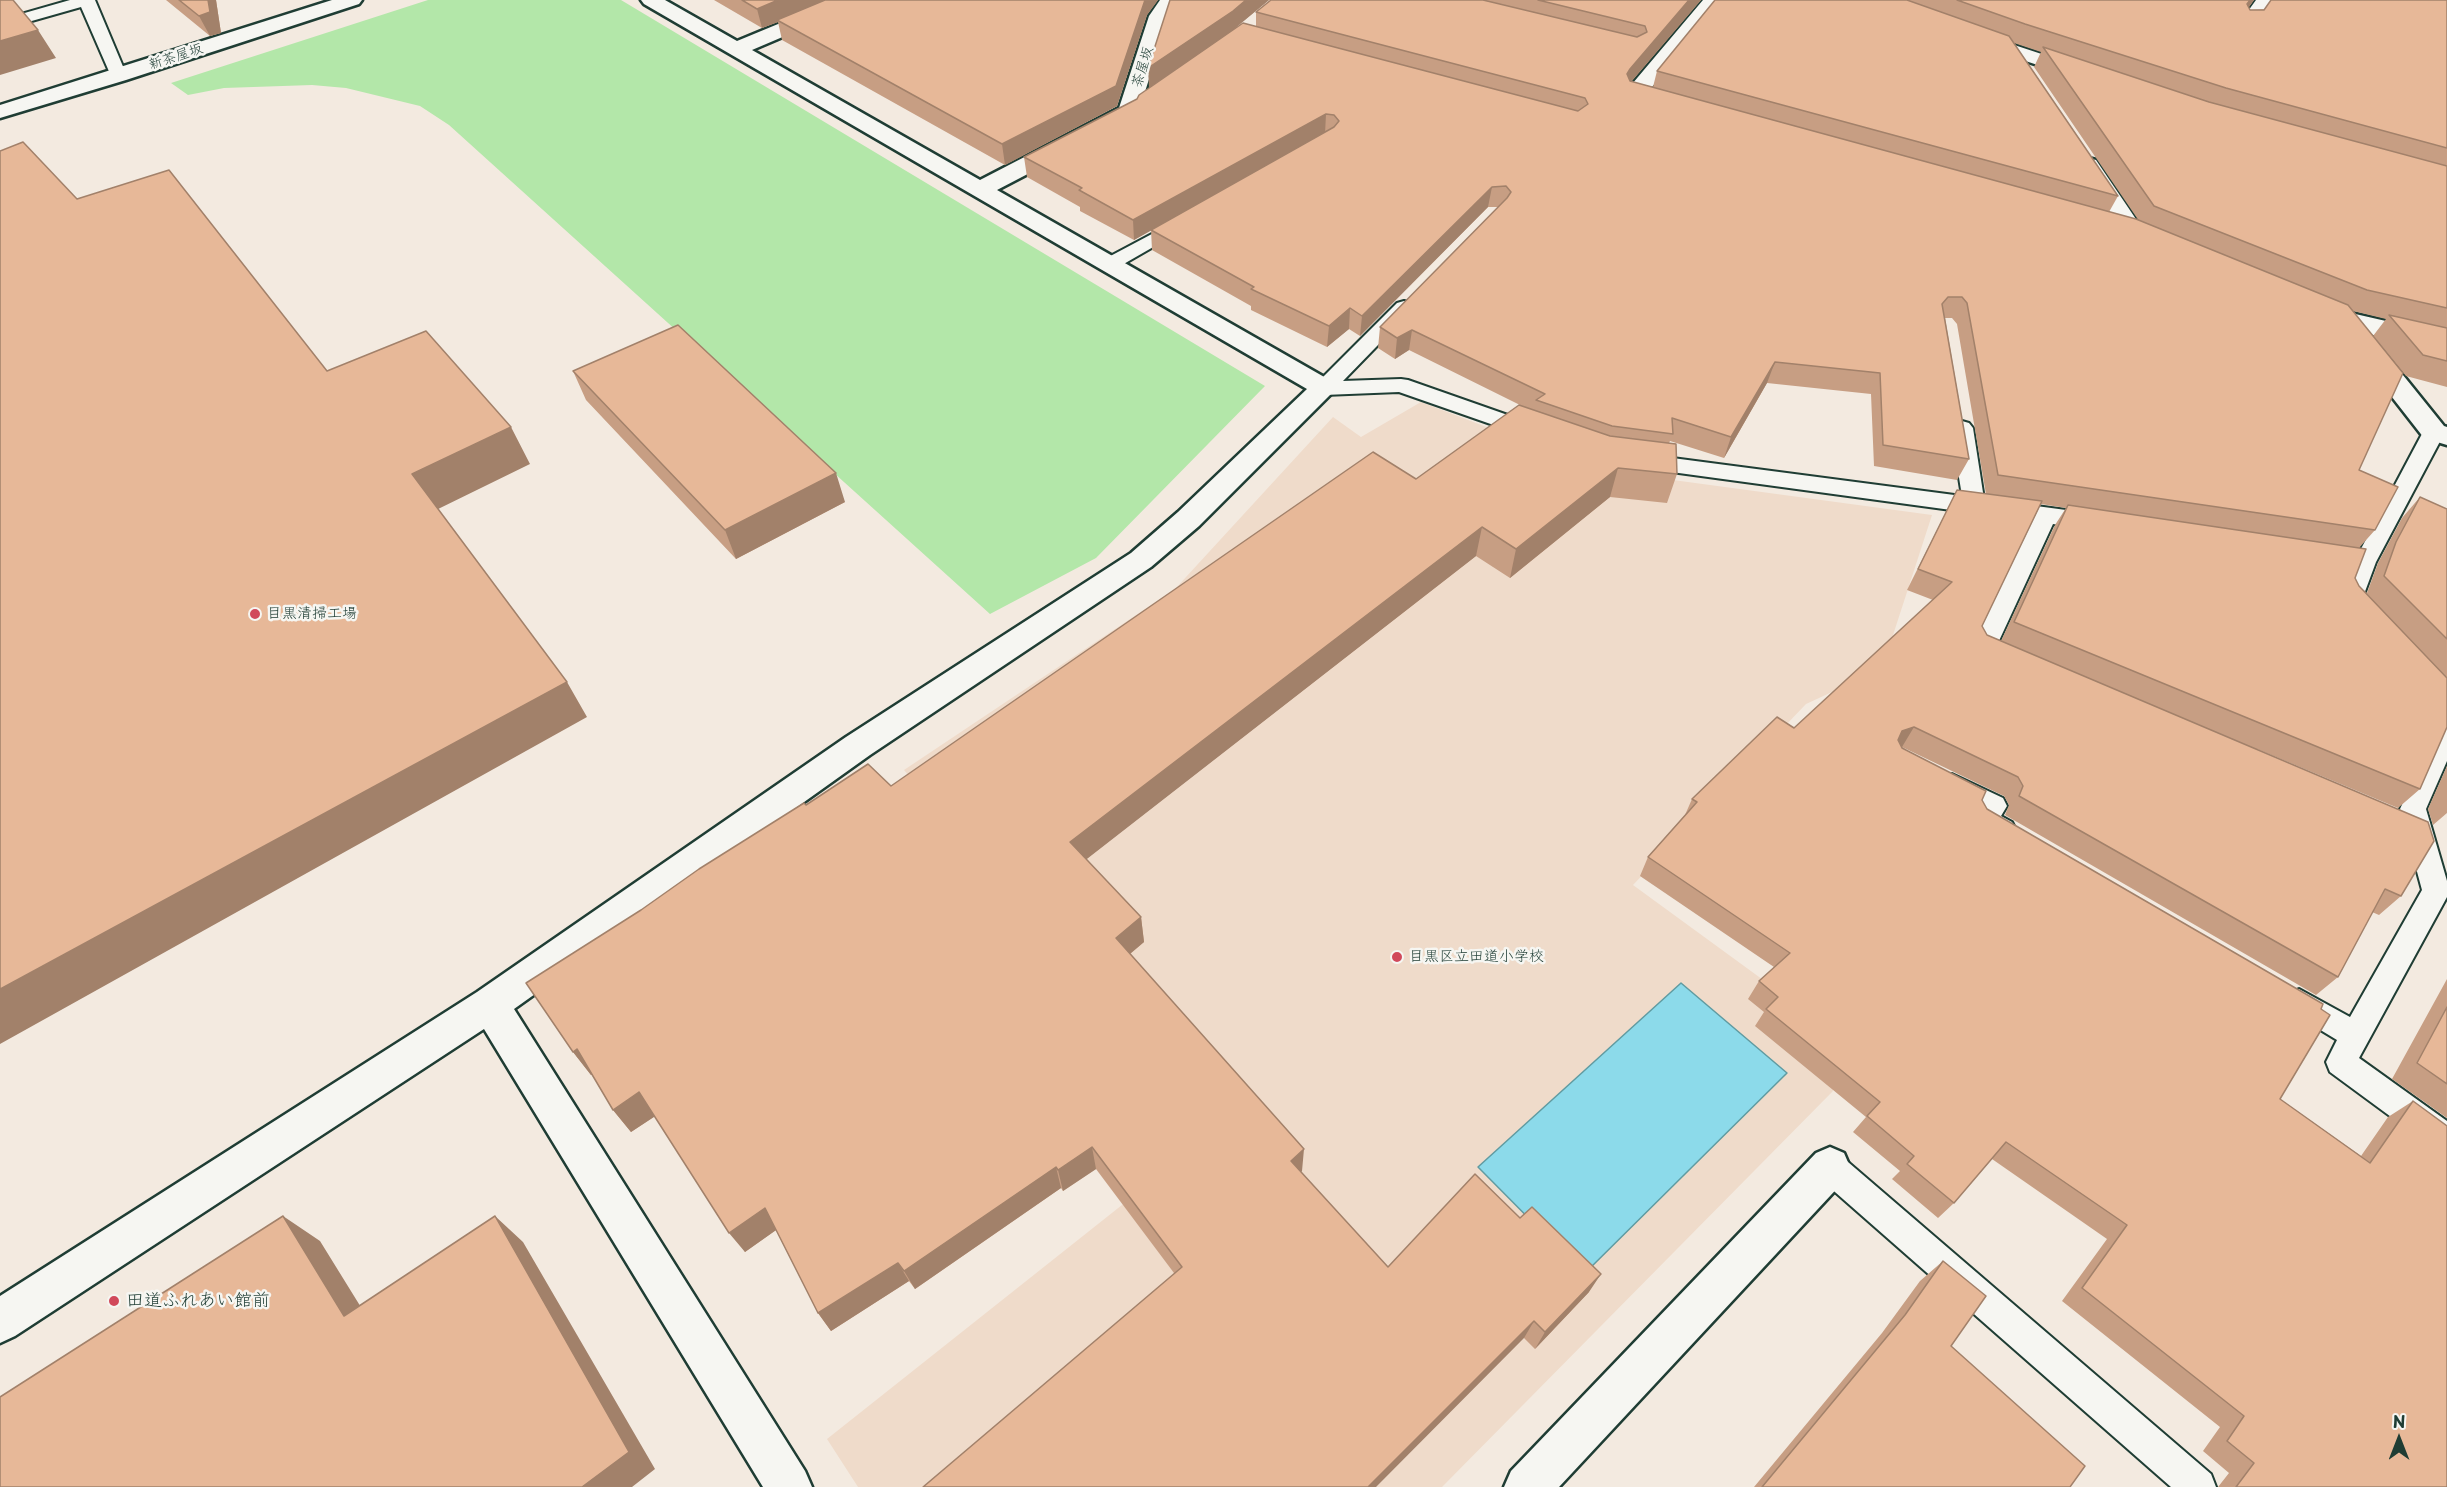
<!DOCTYPE html>
<html>
<head>
<meta charset="utf-8">
<style>
	body { margin:0 }
	#map { position:relative; width:2447px; height:1487px; overflow:hidden; background:#f3eae0; font-family:"Playpen Sans",sans-serif }
	canvas { display:block }
	.north { position:absolute; left:2369px; top:1409px; width:60px; height:60px; -webkit-text-stroke:4px #f6f6f2; paint-order:stroke; rotate:0deg; font-size:16px; font-weight:700; line-height:24px; text-align:center; color:#1f3d34 }
	.north::after { content:''; display:block; margin:auto; width:21px; height:27px; background:#1f3d34; clip-path:polygon(50% 0,100% 100%,50% 72%,0 100%) }
</style>
</head>
<body>
<div id="map">
<canvas width="2447" height="1487"></canvas>
<div class="north">N</div>
</div>
<script>
const context = document.querySelector('canvas').getContext('2d');
context.lineJoin = 'round';
function paint(path, color) { context.fillStyle = color; context.fill(path, 'evenodd'); }
function strokePath(path, color, width, dash) { context.strokeStyle = color; context.lineWidth = width; context.lineCap = dash ? 'butt' : 'round'; context.setLineDash(dash || []); context.stroke(path); }
function write(font, color, halo, rows, align = 'center') {
  context.font = font + ' "Playpen Sans","Klee One",sans-serif'; context.lineWidth = 5; context.setLineDash([]); context.textBaseline = 'middle'; context.strokeStyle = halo; context.fillStyle = color; for (const [text, x, y, turn = 0] of rows) {
    context.save(); context.translate(x, y); context.rotate((+turn || 0) * Math.PI / 180); context.textAlign = isNaN(turn) ? turn : align; if (halo) context.strokeText(text, 0, 0); context.fillText(text, 0, 0); context.restore();
  }
}
paint(new Path2D(`
	M1421,402l178,68 333,45 -50,154 -76,35 -173,181 196,143 4,63 -391,396h-584l-31,-48 387,-307 -310,-362 271,-181 158,-172 28,20z`), '#efdbca');
paint(new Path2D(`
	M428,0h193l644,386 -169,172 -106,56 -541,-489 -29,-19 -74,-18 -34,-3 -88,3 -36,7 -17,-12z`), '#b3e7a9');
const water = new Path2D(`
	M1681,983l106,90 -203,201 -106,-107z`);
paint(water, '#8cdaea');
strokePath(water, '#609ba1', 1.5);
const lane = new Path2D(`
	M70,0h25l32,76 -2,3 -6,2 -8,-5 -30,-69 -81,23v-10z
	M2256,0h16l-21,28h-10l-3,-3z
	M1182,218l6,1 3,4 -3,4 -73,42h-14l-2,-4 2,-4z
	M1404,301l7,2 3,4 -3,4 -68,70 58,-2 7,1 131,46 4,5 -4,5 -7,2 -7,-2 -126,-44 -75,3 -7,-2 -3,-5 3,-5 80,-80z
	M1962,421l7,2 4,5 11,71 112,15 8,3 3,5 -3,5 -8,3 -43,-6 -55,119 15,6 3,6 -3,6 -9,3 -29,-11 -3,-6 60,-126 -390,-53 -8,-2 -3,-5 3,-5 8,-2 320,42 -11,-68 4,-5z
	M2434,425l7,2 4,5 -69,130 -13,35 11,13 -4,6c-15,5 -23,-4 -31,-17l15,-37 69,-130 4,-5z
	M2447,722v39l-21,48 21,72v16l-88,161 88,63v33l-11,-4 -106,-78 -4,-10 11,-22 -48,-29 -5,-9 5,-9 10,-4 51,28 72,-127 -22,-81 38,-84z
	M1952,774l51,24 4,8 -6,10 11,6 4,8 -4,8 -9,3 -29,-15 -4,-8 5,-9 -32,-17 -4,-7 4,-7z
	M1830,1152l11,4 370,318 5,13h-45l-352,-309 -5,-11 5,-11z`);
const street = new Path2D(`
	M641,0h24l72,41 99,-41h27l-3,4 -108,46 228,130 139,-72 30,-92 11,-16h20l-11,16 -32,101 -140,73 336,192 4,6 -138,138 -48,41 -281,188 -356,254 291,462 7,16h-49l-279,-458 -469,307 -15,7v-47l477,-304 369,-255 285,-184 47,-41 129,-123 -663,-385z
	M1703,0h20l-75,92 26,7 3,5 -3,5 -8,1 -39,-10 -3,-5 3,-5z
	M1978,33l109,36 3,4 -3,4 -7,2 -109,-36 -3,-4 3,-4z
	M2088,158l8,2 46,68 21,8 4,5 -4,5 -8,2 -30,-10 -48,-73 3,-5z
	M2319,301l32,12 96,22v16c-26,-6 -128,-24 -141,-42l4,-5z
	M2369,342l9,2 66,82 3,1v18l-23,-7 -64,-82 -4,-6 4,-6z
	M1830,1147l14,6 6,14 -6,14 -285,306h-55l7,-16 305,-318z`);
const secondary = new Path2D(`
	M332,0h30l-3,4 -233,76 -126,38v-13z`);
strokePath(lane, '#1f3d34', 4);
strokePath(street, '#1f3d34', 5);
strokePath(secondary, '#1f3d34', 5);
paint(lane, '#f6f6f2');
paint(street, '#f6f6f2');
paint(secondary, '#f6f6f2');
paint(new Path2D(`
	M166,0h50l5,33 -11,3z
	M714,0h444l-11,15 -30,91 -112,59 -223,-125 -4,-18 -16,6z
	M1170,0h99l-33,27 20,-1v-14l15,-12h430l-70,82 22,5 4,-16 58,-71h539l-5,7 1,3 197,-10v387l-41,-11 -33,-40 13,-17 -33,-8 6,159 16,60 -16,18 -4,30 4,8 8,7 11,-30 24,-45 18,-21 27,12v218l-27,62 -22,19 -141,-59 144,147 -22,19 -7,-3 -34,65 -22,18 -311,-180 4,-10 -5,-9 -102,-49 80,53 5,9 293,290 81,57 27,-39 25,-16 34,386h-229l11,-14 -26,-22 17,-24 -158,-126 45,-62 -115,-80 -38,44 -16,15 -46,-39 8,-8 -47,-39 13,-15 -111,-91 9,-14 -16,-13 11,-18 15,-14 -134,-91 8,-19 37,-42 7,-16 102,-71 139,-128 -26,-10 50,-100 29,4 -29,-170 -5,-6h-7l24,141 -12,21 -83,-14 -3,-72 -104,-11 -43,75 -54,-17 -1,2 8,31 -10,29 -57,-6 -100,81 -34,-22 -390,303 55,58 3,25 -14,12 172,217 -2,1 88,95 201,25 -54,57 -11,-11 -350,-65 -78,-104 -33,22 -2,-3 -146,101 -6,-8 -78,50 -13,-18 -42,-83 -31,22 -90,-136 -24,16 -18,-22 -21,-35h-1l-18,-23 233,-247 85,-19 525,-307 106,-73 -113,-56 -14,9 -17,-11 2,-21 118,-120h-10l-128,129 -11,-7 -22,18 -76,-37v-4l-99,-56 -1,-20 -17,10 -54,-29v-4l-53,-30 -3,-20 113,-58 63,-46 -51,35zM2014,43l27,9 -7,15 105,154 -30,-9 9,-16zM2041,504l25,4 -11,17 -54,116 -14,-6 -5,-9z
	M573,371l272,131 -109,57 -150,-159z
	M2447,766v47l-14,12 -5,-16z
	M2447,979v139l-55,-39z
	M1943,1261l8,85 119,141h-316l128,-154 38,-52z`), '#c79e83');
paint(new Path2D(`
	M208,0h8l5,33 -11,3 -11,-20z
	M778,0h52l-53,20 1,2 -16,6 -5,-19z
	M1145,0h13l-11,15 -30,91 -112,59 -3,-21z
	M1246,0h23l-36,30 -84,58 -1,-20z
	M1689,0h12l-76,89 2,-15 3,-5z
	M2250,0h4l-18,24 11,-20z
	M38,30l18,28 -56,17v-34z
	M1326,114l-1,20 -191,106 -1,-20z
	M1492,187l-4,20 -128,129 2,-20z
	M1350,308l-1,21 -22,18 2,-21z
	M1412,330l-3,20 -14,9 2,-21z
	M1775,362l-8,21 -43,75 7,-21z
	M511,427l19,37 -96,47 -22,-37z
	M1618,468l-8,29 -100,81 6,-29z
	M836,473l9,29 -109,57 -11,-29z
	M1482,527l-6,29 -402,313 -4,-27z
	M567,682l20,35 -587,327v-55z
	M1914,727l-12,20 -12,4 12,-20z
	M1141,917l3,25 -25,21 -3,-25z
	M577,1049l19,23 -5,3 -18,-23z
	M639,1092l18,23 -26,17 -18,-22z
	M1092,1147l4,22 -33,22 -5,-21z
	M1304,1149l-2,22 -13,11 2,-21z
	M1056,1167l5,21 -146,101 -11,-18z
	M765,1208l14,20 -34,24 -16,-19z
	M283,1216l37,25 60,97 -36,-22z
	M495,1216l28,26 132,227 -23,18h-50z
	M898,1263l11,18 -78,50 -13,-18z
	M1601,1274l-12,18 -54,57 10,-17z
	M1534,1321l-10,17 -148,149h-8z`), '#a2816a');
const building = new Path2D(`
	M0,0h13l25,30 -38,11z
	M179,0h29l2,12 -11,4z
	M742,0h36l-21,9z
	M825,0h320l-29,86 -114,58 -225,-124z
	M1170,0h76l-13,11 -85,57z
	M1271,0h212l154,37 10,-5 -2,-6 -107,-26h151l-59,69 -3,5 3,7 506,138 212,86 55,68 -44,97 39,17 -23,43 -377,-55 -31,-172 -5,-6h-14l-6,7 27,155 -86,-14 -3,-72 -105,-11 -44,75 -59,-19 1,16 -61,-8 -76,-26 9,-6 -133,-64 -15,8 -17,-11 127,-129 4,-6 -5,-6 -14,1 -130,129 -12,-8 -21,18 -78,-37 3,-2 -103,-57 183,-103 5,-6 -5,-6 -8,-1 -193,106 -54,-30 3,-2 -58,-31 113,-58 2,-4 104,-72 335,88 10,-7 -3,-6 -329,-86z
	M1715,0h192l102,36 109,160 -461,-125z
	M1957,0h293l-3,4 3,6h14l7,-10h176v148l-221,-60 -201,-64z
	M2043,47l166,55 238,64v142l-80,-18 -213,-84z
	M23,142l54,57 92,-29 158,201 99,-40 85,96 -99,47 155,208 -567,307v-838z
	M2389,315l58,13v33l-24,-6z
	M678,325l158,148 -111,57 -152,-159z
	M1519,405l91,31 66,8 1,30 -59,-6 -102,81 -34,-22 -412,315 71,75 -25,21 188,211 -13,12 97,106 87,-93 45,44 12,-11 69,67 -56,58 -11,-11 -166,166h-445l259,-220 -90,-120 -34,23 -2,-3 -152,104 -6,-8 -80,50 -53,-105 -36,25 -90,-141 -26,18 -36,-61 -4,3 -47,-69 115,-73 58,-41 105,-66 2,2 62,-41 23,22 482,-334 43,27z
	M1957,490l85,11 -60,125 5,9 441,187 6,19 -33,55 -16,-7 -47,88 -319,-181 4,-10 -5,-9 -104,-50 -12,4 -4,9 4,8 84,43 -4,9 5,9 336,195 -2,5 9,6 -50,84 90,64 43,-62 34,25v361h-211l18,-24 -27,-22 17,-25 -162,-128 45,-63 -121,-83 -52,61 -47,-39 7,-8 -47,-40 13,-14 -114,-93 12,-12 -19,-16 31,-28 -142,-96 49,-55 -5,-3 85,-82 17,11 158,-146 -34,-13z
	M2420,497l27,12v130l-63,-63 12,-34z
	M2068,505l298,44 -11,29 4,8 88,92v49l-27,62 -406,-167z
	M2447,1007v77l-30,-21z
	M283,1216l61,100 151,-100 134,236 -47,35h-582v-90z
	M1943,1261l43,35 -35,50 134,120 -15,21h-308l143,-172z`);
paint(building, '#e7b898');
strokePath(building, '#a2816a', 1.5);
for (const [x, y, r, color] of [
	[255,614,6,"#d1495b"],
	[1397,957,6,"#d1495b"],
	[114,1301,6,"#d1495b"]
]) { const dot = new Path2D(); dot.arc(x, y, r, 0, 2 * Math.PI); context.fillStyle = color; context.fill(dot); strokePath(dot, '#f6f6f2', 2); }
write('14px', '#1f3d34', '#f6f6f2', [
	["新茶屋坂",176,57,-18],
	["茶屋坂",1143,67,-73]
]);
write('15px', '#1f3d34', '#f6f6f2', [
	["目黒清掃工場",267,614],
	["目黒区立田道小学校",1409,957]
], 'left');
write('18px', '#1f3d34', '#f6f6f2', [
	["田道ふれあい館前",126,1301]
], 'left');
</script>
</body>
</html>
